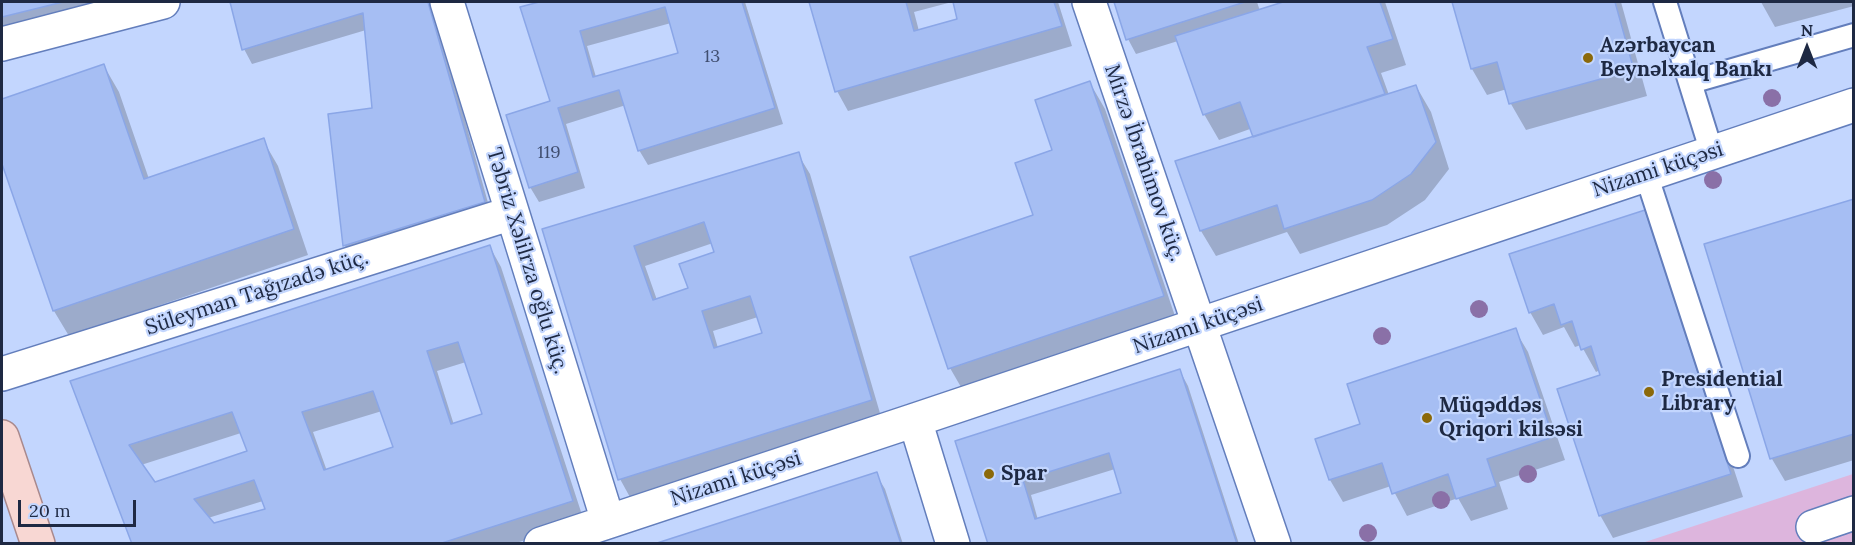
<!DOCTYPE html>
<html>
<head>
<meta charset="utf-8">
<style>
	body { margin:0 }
	#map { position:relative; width:1855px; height:545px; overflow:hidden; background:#c3d6fe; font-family:Lora,serif }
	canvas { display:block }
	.frame { position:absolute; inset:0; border:3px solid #1e2943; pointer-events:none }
	.north { position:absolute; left:1777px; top:18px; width:60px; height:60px; -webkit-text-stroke:4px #c3d6fe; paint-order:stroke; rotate:0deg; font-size:16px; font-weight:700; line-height:24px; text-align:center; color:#1e2943 }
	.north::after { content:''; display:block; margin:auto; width:21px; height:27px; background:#1e2943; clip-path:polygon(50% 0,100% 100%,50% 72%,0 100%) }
	.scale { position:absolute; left:18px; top:500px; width:118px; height:27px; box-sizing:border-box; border:3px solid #1e2943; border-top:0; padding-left:8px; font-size:18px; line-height:21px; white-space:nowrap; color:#1e2943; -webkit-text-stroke:4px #c3d6fe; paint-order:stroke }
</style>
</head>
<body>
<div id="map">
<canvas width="1855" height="545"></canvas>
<div class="frame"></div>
<div class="north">N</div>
<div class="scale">20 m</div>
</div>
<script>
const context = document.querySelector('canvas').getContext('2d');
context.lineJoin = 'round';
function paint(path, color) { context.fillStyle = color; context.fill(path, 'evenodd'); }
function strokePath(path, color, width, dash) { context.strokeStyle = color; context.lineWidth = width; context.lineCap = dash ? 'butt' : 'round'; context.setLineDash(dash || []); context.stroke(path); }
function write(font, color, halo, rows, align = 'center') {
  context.font = font + ' Lora,serif'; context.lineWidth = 4.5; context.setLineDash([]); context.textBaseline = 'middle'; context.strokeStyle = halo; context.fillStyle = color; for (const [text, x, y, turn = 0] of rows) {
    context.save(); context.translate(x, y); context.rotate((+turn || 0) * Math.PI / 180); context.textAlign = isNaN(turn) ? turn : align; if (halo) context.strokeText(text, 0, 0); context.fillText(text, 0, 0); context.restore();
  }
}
paint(new Path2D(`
	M1853,474v69h-211z`), '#ddb5dd');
paint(new Path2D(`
	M2,2h128l-128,33z
	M232,2h200l60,215 -139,44 -8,-15 -16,-130 44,-6 -7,-80 -114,34 -8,-15z
	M544,2h201l38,122 -135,41 -9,-15 -13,-45 -60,19 19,64 -46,14 -9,-15 21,-85 -29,-94zM671,23l9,31 -84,23 -9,-31z
	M811,2h141l-38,10 5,19 40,-11 -5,-18h104l14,44 -224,65 -11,-20z
	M1116,2h141l3,9 28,-9h97l21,63 -25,8 8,22 27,-9 15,26 18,57 -24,31 -38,25 -87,29 -13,-22 -71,24 -15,-25 54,-94 -5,-8 -31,11 -15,-26 -26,-73 -42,13 -8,-15z
	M1454,2h167l26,94 -121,34 -15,-26 -4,-15 -20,6 -15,-26z
	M1761,2h93v4l-79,21z
	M104,66l15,26 30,87 114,-39 15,26 30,89 -239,81 -15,-25 -52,-152v-58z
	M1090,83l15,26 72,213 -212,72 -15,-26 85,-152 19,-65z
	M798,154l12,20 72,246 -251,79 -11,-20 -76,-249zM713,243l3,10 -27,36 -32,11 -12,-34zM758,317l6,17 -46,14 -5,-17z
	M1854,200v260l-69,21 -13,-22 -66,-214z
	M1644,212l13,23 86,262 -130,41 -13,-23 2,-139 -2,-6 -4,2 -15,-27 -6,2 -11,-20 -21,8 -13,-23z
	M490,247l11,20 83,254 -71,23h-379l-62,-162zM466,362l18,53 -30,10 -17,-54zM382,411l13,37 -68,23 -14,-39zM241,433l8,19 -95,31 -13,-18zM263,501l4,9 -54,15 -5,-7z
	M1515,330l13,22 37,108 -66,22 9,27 -37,12 -13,-23 -51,18 -16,-30 -48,16 -13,-22 -13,-40 45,-16z
	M1180,371l8,15 51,158h-250l-32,-102zM1115,469l8,25 -85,26 -7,-25z
	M876,474l9,15 18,55h-244z`), '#0003');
const building = new Path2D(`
	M2,2h61l-61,15z
	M230,2h198l57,200 -142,44 -15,-132 44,-6 -9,-95 -121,37z
	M539,2h203l33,106 -137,43 -19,-61 -61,18 20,64 -49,16 -23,-73 44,-14 -30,-94zM665,7l13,46 -85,24 -13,-46z
	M809,2h97l8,29 43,-12 -4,-17h101l8,24 -227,66z
	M1114,2h131l-119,38z
	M1283,2h97l13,37 -26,8 18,47 -132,43 -13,-35 -37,13 -28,-79z
	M1452,2h163l19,68 -125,34 -12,-42 -26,7z
	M104,64l40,115 120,-41 30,91 -241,82 -51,-147v-65z
	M1090,81l74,215 -216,73 -38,-112 123,-42 -18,-52 37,-13 -17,-50z
	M1416,85l20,57 -25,32 -39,26 -88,29 -7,-24 -77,26 -25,-70z
	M799,152l73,248 -254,80 -76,-251zM704,222l10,30 -35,12 9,24 -35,12 -19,-54zM750,296l12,37 -48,15 -12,-37z
	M1854,199v235l-84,25 -66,-215z
	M1645,210l86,264 -132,42 -42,-127 43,-14 -9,-29 -10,4 -9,-29 -11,4 -7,-21 -25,9 -20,-59z
	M490,245l83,256 -134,43h-307l-62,-163zM458,342l24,72 -31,10 -24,-73zM373,391l20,56 -69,23 -22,-58zM232,412l15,39 -92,31 -26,-37zM254,480l11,29 -51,14 -20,-24z
	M1516,328l37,109 -66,22 9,27 -40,13 -8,-25 -56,20 -10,-31 -53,17 -14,-41 45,-15 -13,-40z
	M1180,369l57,175h-249l-33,-103zM1109,453l12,40 -86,26 -12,-39z
	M877,472l24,72h-247z`);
paint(building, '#a6bef3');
strokePath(building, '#8aa6e7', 1.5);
const lane = new Path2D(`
	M1665,2l47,151
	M1691,82l163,-47
	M1646,174l92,282`);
const street = new Path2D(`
	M447,2l161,519
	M1089,2l185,542
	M2,44l161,-42
	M2,374l510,-161
	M915,420l38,124
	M1813,527l41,-14
	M541,544l374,-124 939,-315`);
const primary = new Path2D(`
	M2,437l36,107`);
strokePath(lane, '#637ebc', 26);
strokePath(street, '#637ebc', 36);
strokePath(primary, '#a9898d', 36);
strokePath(lane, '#fff', 22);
strokePath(street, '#fff', 33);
strokePath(primary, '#f8d7d3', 33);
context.fillStyle = '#8a70a7';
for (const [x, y] of [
	[1772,98],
	[1713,180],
	[1479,309],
	[1382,336],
	[1528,474],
	[1441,500],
	[1368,533]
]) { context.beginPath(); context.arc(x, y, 9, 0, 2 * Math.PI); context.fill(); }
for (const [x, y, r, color] of [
	[1588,58,6,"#8b690a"],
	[1649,392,6,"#8b690a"],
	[1427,418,6,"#8b690a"],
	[989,474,6,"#8b690a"]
]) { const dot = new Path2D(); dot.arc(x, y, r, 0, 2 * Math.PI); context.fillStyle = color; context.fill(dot); strokePath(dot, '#c3d6fe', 2); }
write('18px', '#404e6f', null, [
	["13",712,57],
	["119",549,153]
]);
write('bold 21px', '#1e2943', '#c3d6fe', [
	["Azərbaycan",1600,46],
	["Beynəlxalq Bankı",1600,70],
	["Presidential",1661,380],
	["Library",1661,404],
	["Müqəddəs",1439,406],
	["Qriqori kilsəsi",1439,430],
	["Spar",1001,474]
], 'left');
write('21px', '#1e2943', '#c3d6fe', [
	["Mirzə İbrahimov küç.",1144,163,71],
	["Nizami küçəsi",1658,170,-18],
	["Təbriz Xəlilrza oğlu küç.",527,261,73],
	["Süleyman Tağızadə küç.",257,293,-18],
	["Nizami küçəsi",1198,326,-19],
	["Nizami küçəsi",736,479,-18]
]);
</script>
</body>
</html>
